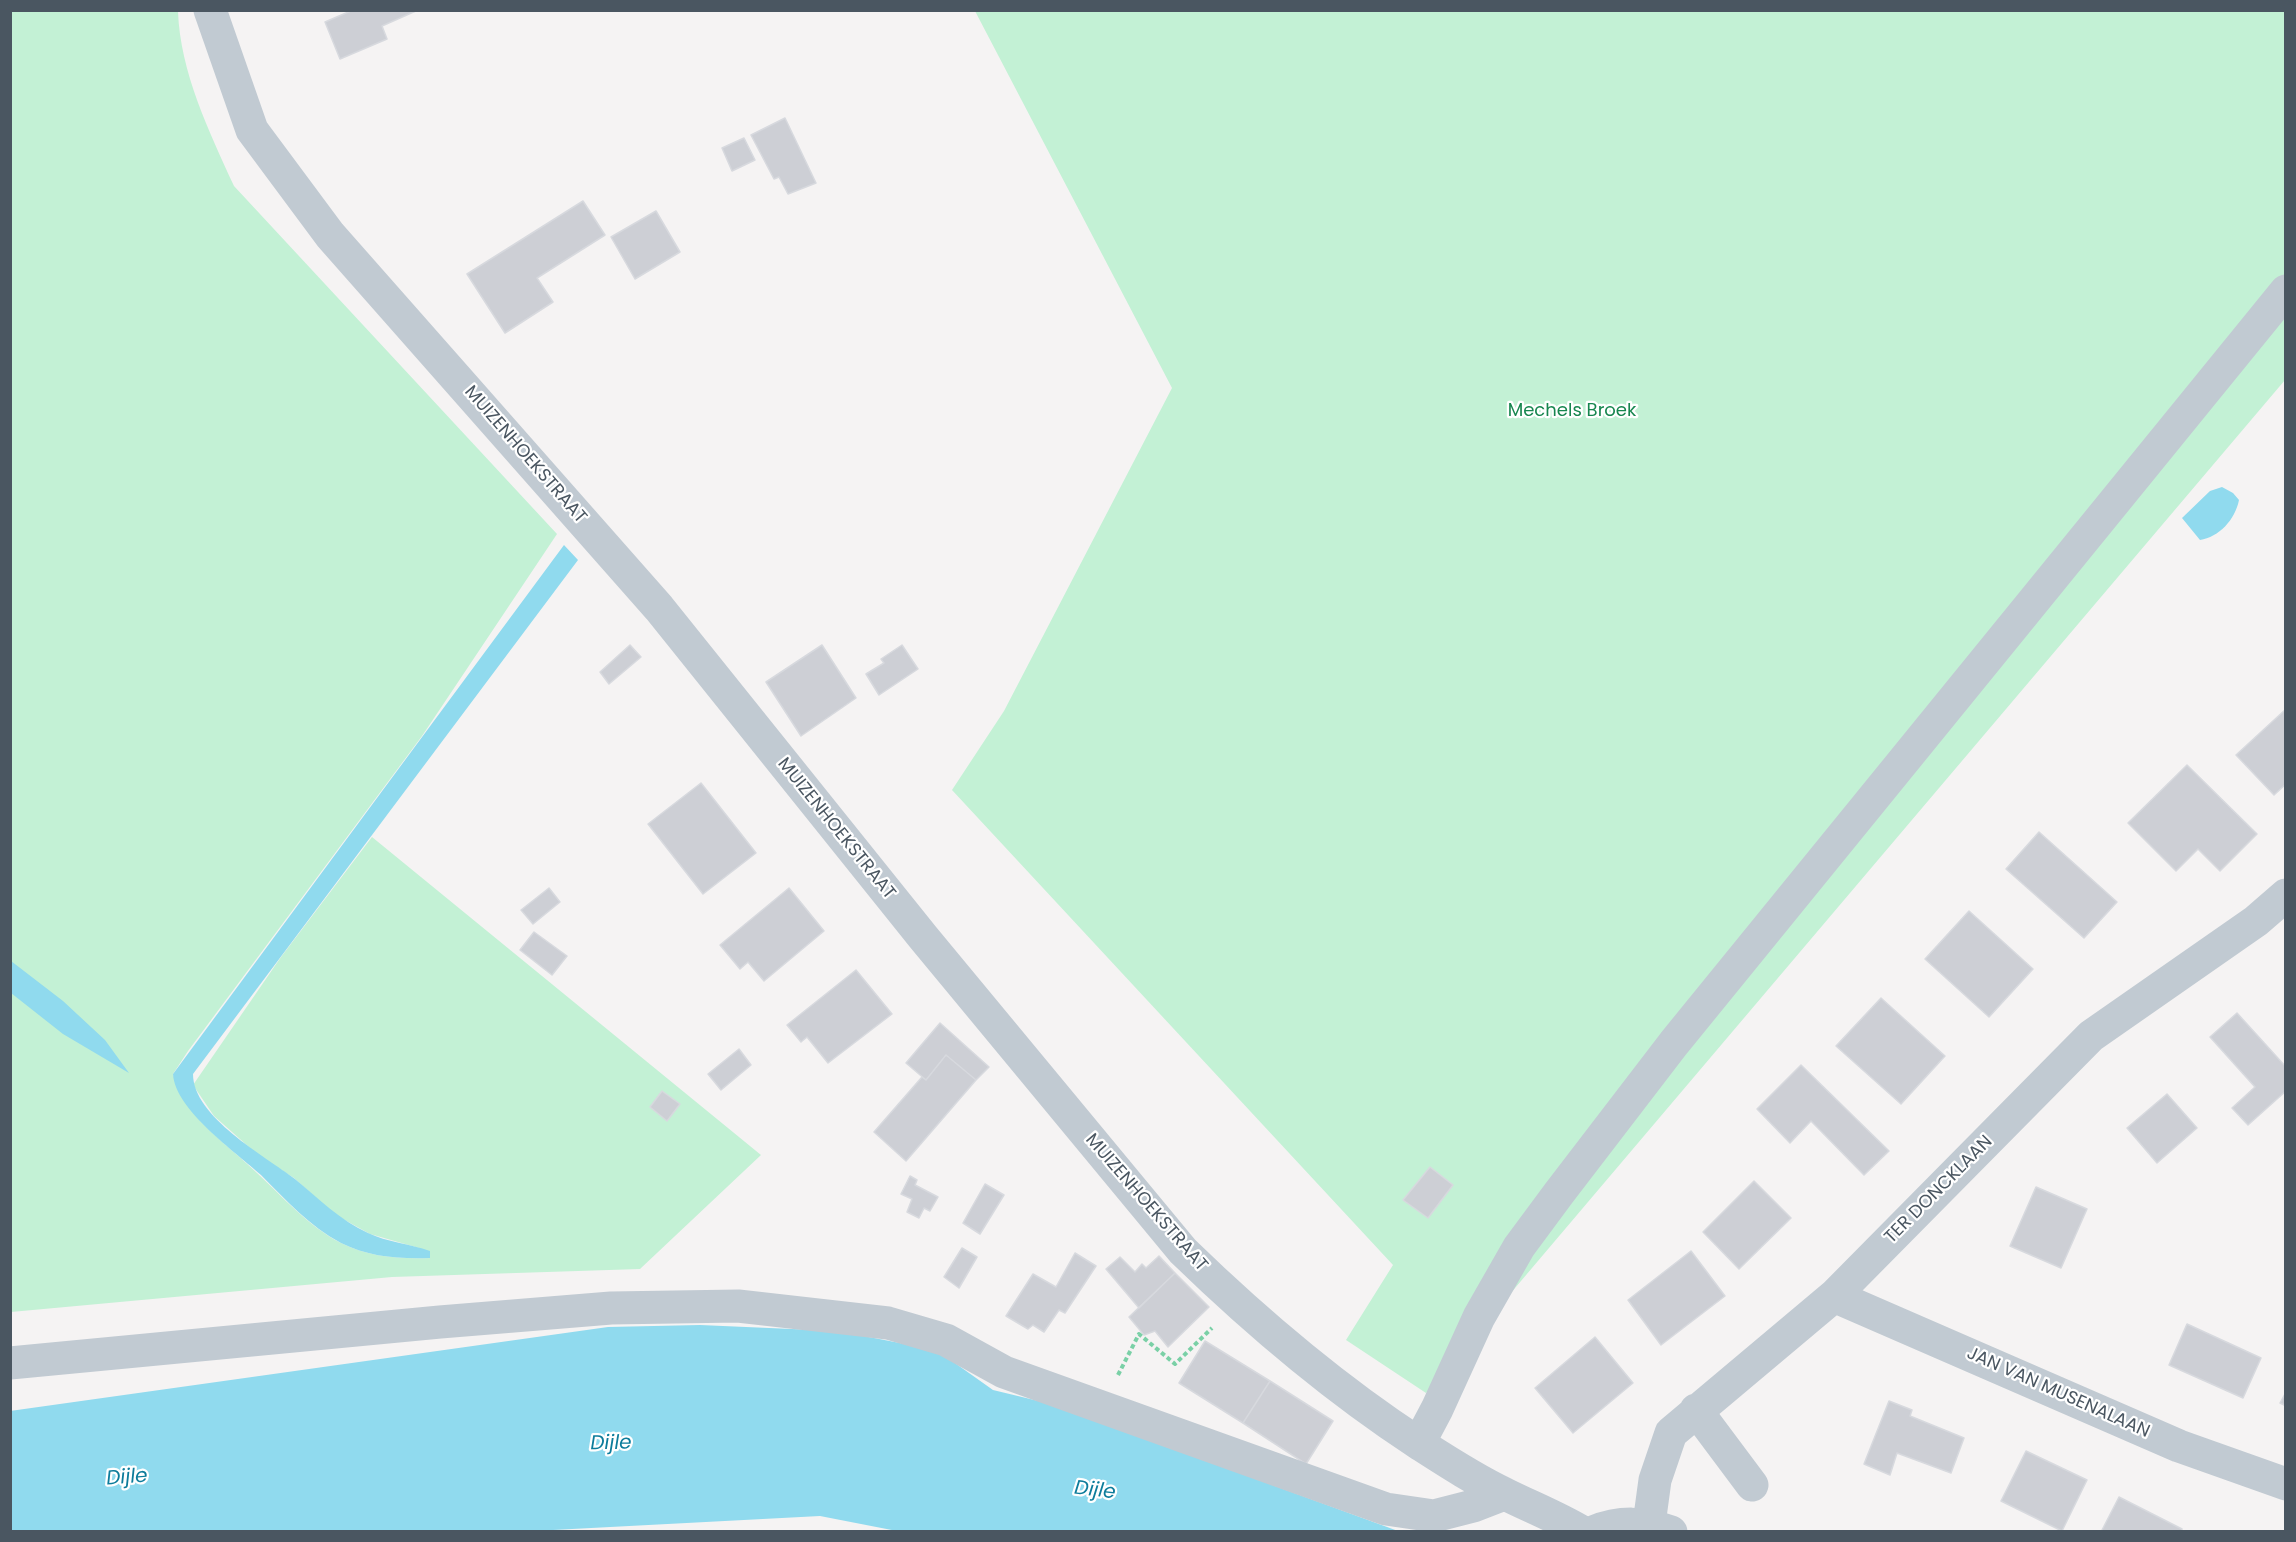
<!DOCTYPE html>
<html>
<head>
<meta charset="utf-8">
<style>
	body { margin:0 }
	#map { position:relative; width:2296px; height:1542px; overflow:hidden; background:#f5f3f3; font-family:Poppins,sans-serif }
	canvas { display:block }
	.frame { position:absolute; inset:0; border:12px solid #4a5661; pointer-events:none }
</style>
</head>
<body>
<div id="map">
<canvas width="2296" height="1542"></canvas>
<div class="frame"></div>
</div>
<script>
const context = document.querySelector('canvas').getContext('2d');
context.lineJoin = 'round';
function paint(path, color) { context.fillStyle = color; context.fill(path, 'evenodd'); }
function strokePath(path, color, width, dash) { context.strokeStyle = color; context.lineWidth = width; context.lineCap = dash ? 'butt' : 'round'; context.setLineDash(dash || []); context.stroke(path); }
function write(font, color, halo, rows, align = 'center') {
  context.font = font + ' Poppins,sans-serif'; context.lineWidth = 4.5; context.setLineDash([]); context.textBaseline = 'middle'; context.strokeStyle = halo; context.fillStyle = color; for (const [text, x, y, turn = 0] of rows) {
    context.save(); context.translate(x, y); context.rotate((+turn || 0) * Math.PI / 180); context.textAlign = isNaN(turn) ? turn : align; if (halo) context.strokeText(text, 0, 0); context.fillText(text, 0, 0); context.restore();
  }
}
paint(new Path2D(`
	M11,11h167c2,61 31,120 56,175l323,348 -135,202 -234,315 -15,23c13,44 52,68 84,99 27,25 51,53 84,70 28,14 57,16 89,15l-11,-10 -49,-14 -36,-20 -40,-36 -35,-22 -45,-40 -21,-31 88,-128 91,-120 389,318 -121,114 -248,8 -381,35z
	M975,11h1310v369l-859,1013 -80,-53 47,-75 -441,-475 52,-79 168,-323z`), '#c3f1d5');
paint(new Path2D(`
	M2222,487l11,6 6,7c-4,20 -20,37 -39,40l-18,-22 28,-27z
	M564,545l14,15 -385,514c0,43 72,82 102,105 24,20 45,41 73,54 19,9 42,11 62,18v7c-32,1 -61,-1 -89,-15 -32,-17 -55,-43 -80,-68 -25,-23 -86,-65 -88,-101z
	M11,961l52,40 42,39 24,33 -66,-39 -52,-41z
	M700,1325l138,6 67,13 40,12 48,34 58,14 347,127 -496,1 -82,-16 -305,16 -504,-1 -1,-120 598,-84z`), '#90daee');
const building = new Path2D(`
	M353,10h65l-36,16 5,13 -47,20 -15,-37z
	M785,118l31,65 -28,11 -9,-17 -5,2 -23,-44z
	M744,138l11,22 -23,11 -10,-23z
	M583,201l22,34 -68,43 16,24 -48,31 -38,-59z
	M656,211l24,41 -45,27 -24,-42z
	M630,645l11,12 -32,27 -9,-12z
	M822,645l34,53 -55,38 -35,-54z
	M902,645l16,24 -39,26 -13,-21 18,-11 -3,-4z
	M2286,709v75l-12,11 -38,-40z
	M2187,765l70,69 -37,37 -22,-22 -22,22 -48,-48z
	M701,783l55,70 -53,41 -55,-70z
	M2039,832l78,70 -33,36 -78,-69z
	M549,888l11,14 -27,22 -12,-14z
	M789,888l35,43 -60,50 -16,-19 -8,7 -20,-24z
	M1969,911l64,58 -44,48 -64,-58z
	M534,932l33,24 -15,19 -32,-25z
	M856,970l36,44 -64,49 -21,-26 -6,5 -14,-17z
	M1881,998l64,58 -44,48 -65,-58z
	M2237,1013l49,54v24l-38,34 -16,-17 23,-21 -45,-50z
	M940,1023l49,44 -13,13 -30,-25 -20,25 -20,-17z
	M739,1049l12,16 -30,25 -13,-16z
	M946,1055l30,25 -70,81 -32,-29 48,-55 4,3z
	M1801,1065l88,86 -25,24 -53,-54 -21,22 -33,-34z
	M662,1091l18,13 -13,17 -17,-14z
	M2167,1094l30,34 -40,35 -30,-35z
	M1430,1167l23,18 -25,33 -25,-18z
	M910,1176l7,4 -2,5 23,12 -8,14 -6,-3 -5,10 -12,-6 5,-13 -11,-5z
	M1754,1181l37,37 -52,51 -36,-37z
	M985,1184l19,11 -24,39 -17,-11z
	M2036,1187l51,22 -26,59 -51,-22z
	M962,1248l15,9 -18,31 -15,-11z
	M1691,1251l34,45 -64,49 -33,-45z
	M1075,1253l21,13 -31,47 -6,-3 -15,22 -11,-7 -5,4 -22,-13 27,-42 23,13z
	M1159,1256l16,17 -36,35 -33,-39 14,-12 15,15 7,-8 4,4z
	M1175,1273l34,34 -41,40 -13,-16 -11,4 -15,-18z
	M2187,1324l74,34 -18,40 -74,-33z
	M1595,1337l38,46 -60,50 -38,-45z
	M1205,1341l65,40 -27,42 -64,-40z
	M1270,1381l63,40 -27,43 -63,-41z
	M2286,1392v14l-6,-3z
	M1889,1401l23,9 -2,6 54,22 -13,35 -54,-20 -7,22 -26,-11z
	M2026,1451l61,29 -25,51 -61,-30z
	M2119,1497l63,32 -1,3h-80z`);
paint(building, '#cdcfd5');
strokePath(building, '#d7d9de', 1.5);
strokePath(new Path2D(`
	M1118,1375l21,-41 36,30 37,-36`), '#7ad0a6', 4, [4.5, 3]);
strokePath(new Path2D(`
	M210,10l42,120 78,105 329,373 264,329 260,314c72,70 151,137 235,192 28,18 57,37 87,51 26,13 52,23 77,38
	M1834,1296l345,150 107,38
	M10,1363l430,-41 171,-14 127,-2 150,17 58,17 58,32 382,137 48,7 39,-10 31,-12
	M1696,1410l56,75
	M1419,1443l18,-34 42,-92 40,-70 40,-54 115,-150 612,-752
	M1649,1524l6,-44 16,-47 163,-137 257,-260 165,-115 30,-26
	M1593,1532c27,-11 51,-10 78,0`), '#c1cad2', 33);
write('18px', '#17864f', '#fff', [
	["Mechels Broek",1572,411]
]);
write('18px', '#4a5661', '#fff', [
	["MUIZENHOEKSTRAAT",525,455,49],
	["MUIZENHOEKSTRAAT",836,829,51],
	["TER DONCKLAAN",1939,1190,-45],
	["MUIZENHOEKSTRAAT",1146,1203,49],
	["JAN VAN MUSENALAAN",2058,1393,24]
]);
write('italic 20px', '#0c7c9b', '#fff', [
	["Dijle",611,1444,-1],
	["Dijle",127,1478,-4],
	["Dijle",1095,1491,7]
]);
</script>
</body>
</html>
